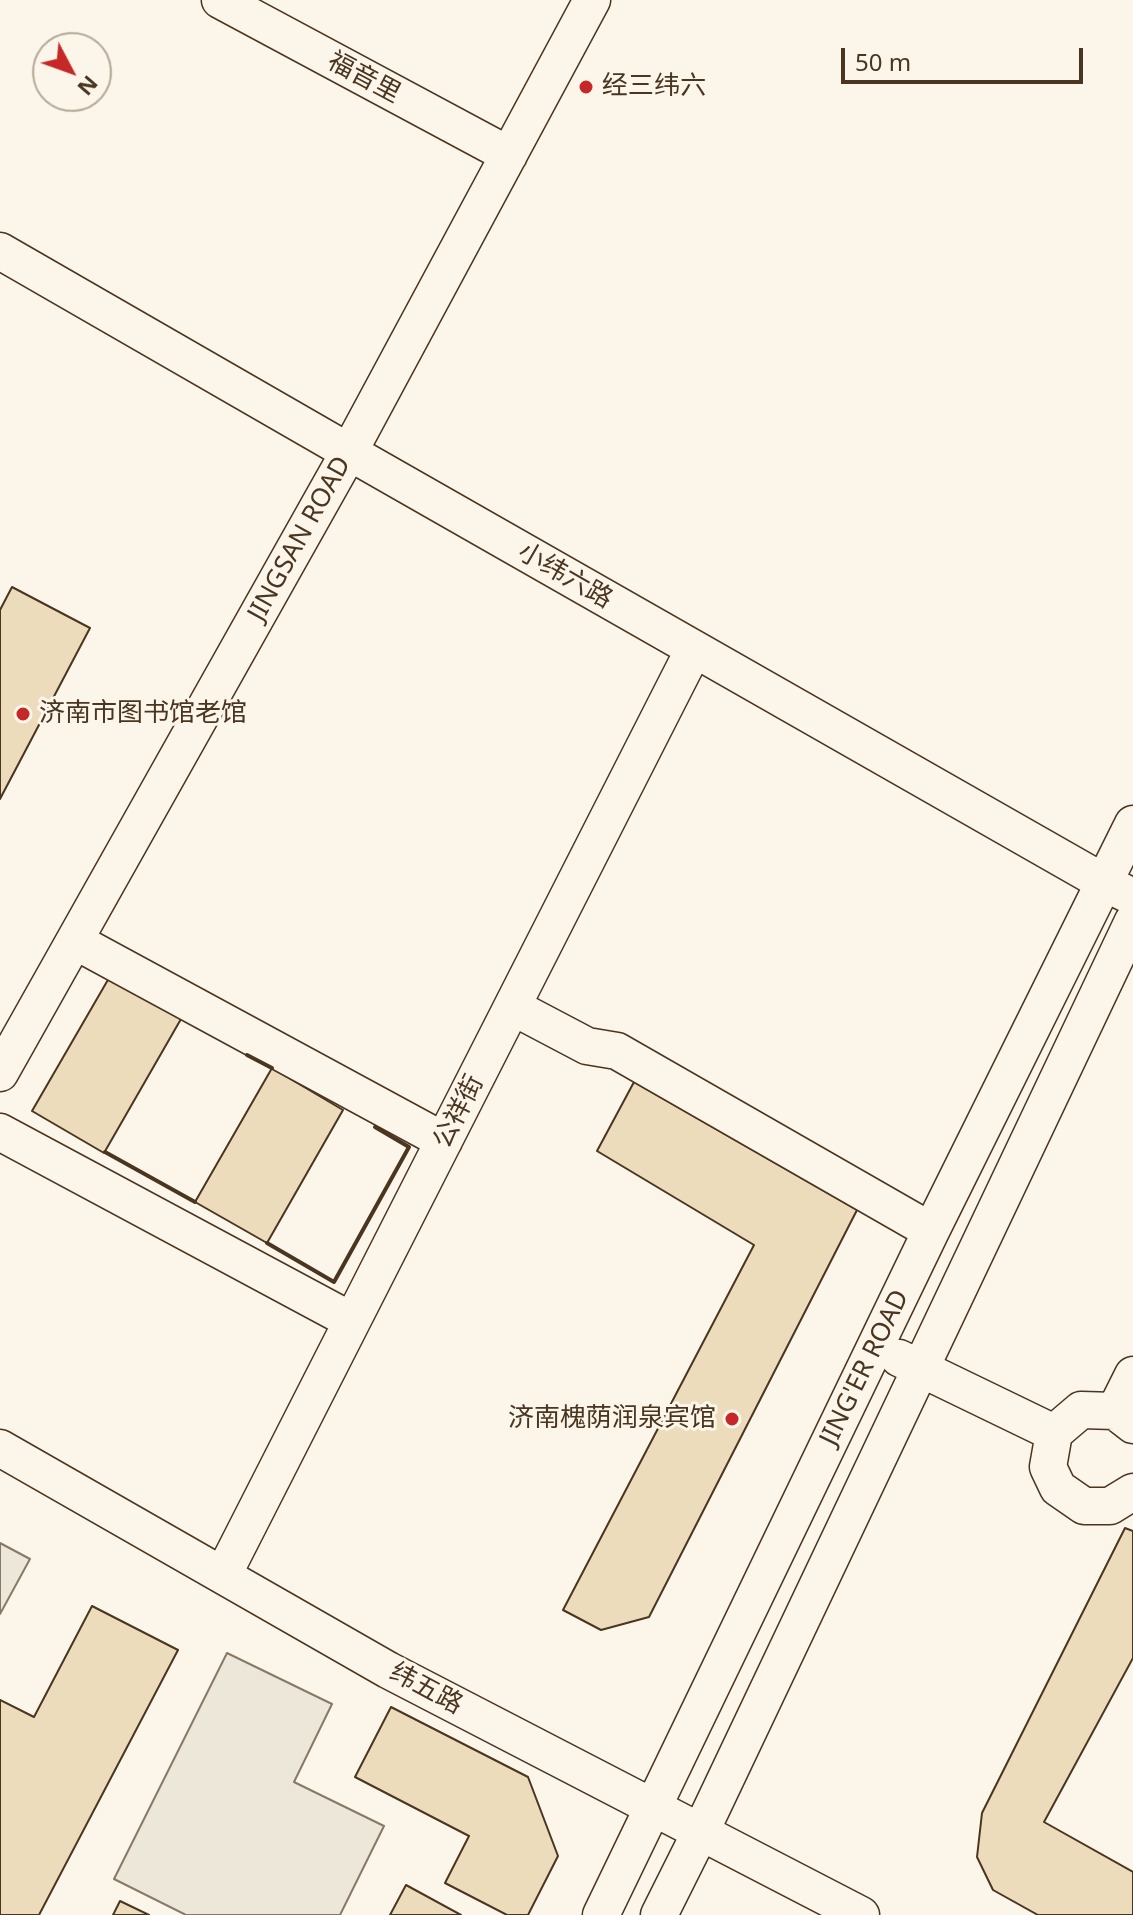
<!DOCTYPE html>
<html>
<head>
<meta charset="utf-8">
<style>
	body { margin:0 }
	#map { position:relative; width:1133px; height:1915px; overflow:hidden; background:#fbf6e9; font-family:"Noto Sans",sans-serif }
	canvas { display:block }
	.north { position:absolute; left:32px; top:32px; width:80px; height:80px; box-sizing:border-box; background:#fbf6e9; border:2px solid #b4a999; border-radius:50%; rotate:131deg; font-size:22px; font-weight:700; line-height:32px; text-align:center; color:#4a3520 }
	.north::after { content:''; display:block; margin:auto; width:28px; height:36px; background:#c62828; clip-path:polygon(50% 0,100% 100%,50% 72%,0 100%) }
	.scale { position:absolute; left:841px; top:48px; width:242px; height:36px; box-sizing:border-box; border:4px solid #4a3520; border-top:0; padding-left:10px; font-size:24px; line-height:28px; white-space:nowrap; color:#4a3520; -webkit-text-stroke:6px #fbf6e9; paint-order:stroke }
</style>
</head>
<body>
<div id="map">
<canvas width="1133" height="1915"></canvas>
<div class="north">N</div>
<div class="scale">50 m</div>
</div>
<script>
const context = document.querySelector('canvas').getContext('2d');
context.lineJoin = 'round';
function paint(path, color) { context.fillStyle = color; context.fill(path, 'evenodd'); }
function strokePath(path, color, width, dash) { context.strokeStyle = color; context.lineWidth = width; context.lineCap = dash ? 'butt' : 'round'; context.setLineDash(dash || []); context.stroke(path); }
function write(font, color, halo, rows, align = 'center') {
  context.font = font + ' "Noto Sans","Noto Sans SC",sans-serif'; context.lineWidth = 6; context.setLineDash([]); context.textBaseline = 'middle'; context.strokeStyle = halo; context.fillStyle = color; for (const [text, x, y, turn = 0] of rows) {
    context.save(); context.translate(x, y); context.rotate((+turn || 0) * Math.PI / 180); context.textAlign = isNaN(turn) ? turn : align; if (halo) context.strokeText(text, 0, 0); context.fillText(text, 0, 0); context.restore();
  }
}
const parking = new Path2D(`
	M0,1543l30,16 -30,55z
	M227,1653l105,51 -38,78 90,44 -44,89h-154l-72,-36z`);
paint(parking, '#ede7d9');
strokePath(parking, '#887966', 2);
const building = new Path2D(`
	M12,587l78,41 -90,171v-189z
	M109,978l72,41 -77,134 -72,-42z
	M272,1068l71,42 -76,133 -72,-41z
	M634,1082l223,128 -208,407 -48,13 -38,-20 191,-365 -157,-94z
	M1125,1528l8,3v127l-89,164 89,50v43h-95l-45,-25 -16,-33 5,-44z
	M92,1606l86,44 -139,265h-39v-215l34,17z
	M391,1707l137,70 30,79 -30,59h-21l-62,-32 24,-47 -114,-59z
	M406,1885l55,30h-71z
	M120,1901l29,14h-36z`);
paint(building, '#ecdcbc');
strokePath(building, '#4a3520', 2);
const minor = new Path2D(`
	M220,0l289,155
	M0,251l349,201 756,431 28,14
	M75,941l369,200
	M513,1007l74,39 30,5 314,180
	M0,1073l349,-621 243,-452
	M0,1132l352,189
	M899,1358l155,75
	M1115,1411l18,-36
	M1133,1425l-18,-14 -34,-1 -27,23 -6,34 10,21 26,18h26l23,-14
	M0,1448l388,222 473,245
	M223,1575l471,-926
	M601,1915l330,-684 202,-407
	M659,1915l42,-84 432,-910`);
strokePath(minor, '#4a3520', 39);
strokePath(minor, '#fbf6e9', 36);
strokePath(new Path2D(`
	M247,1055l25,13
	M105,1152l90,50
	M267,1243l67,39 75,-135 -34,-20`), '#4a3520', 4);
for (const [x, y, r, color] of [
	[586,87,8,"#c62828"],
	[23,714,8,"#c62828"],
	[732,1419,8,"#c62828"]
]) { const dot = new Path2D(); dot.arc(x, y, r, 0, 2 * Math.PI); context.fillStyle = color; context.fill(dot); strokePath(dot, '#fbf6e9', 3); }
write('26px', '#4a3520', '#fbf6e9', [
	["福音里",364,78,28],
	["JINGSAN ROAD",300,539,-61],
	["小纬六路",565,576,30],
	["公祥街",459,1112,-63],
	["JING'ER ROAD",865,1368,-64],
	["纬五路",426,1689,28]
]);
write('26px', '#4a3520', '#fbf6e9', [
	["经三纬六",602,87],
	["济南市图书馆老馆",39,714],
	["济南槐荫润泉宾馆",716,1419,"right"]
], 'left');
</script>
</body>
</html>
